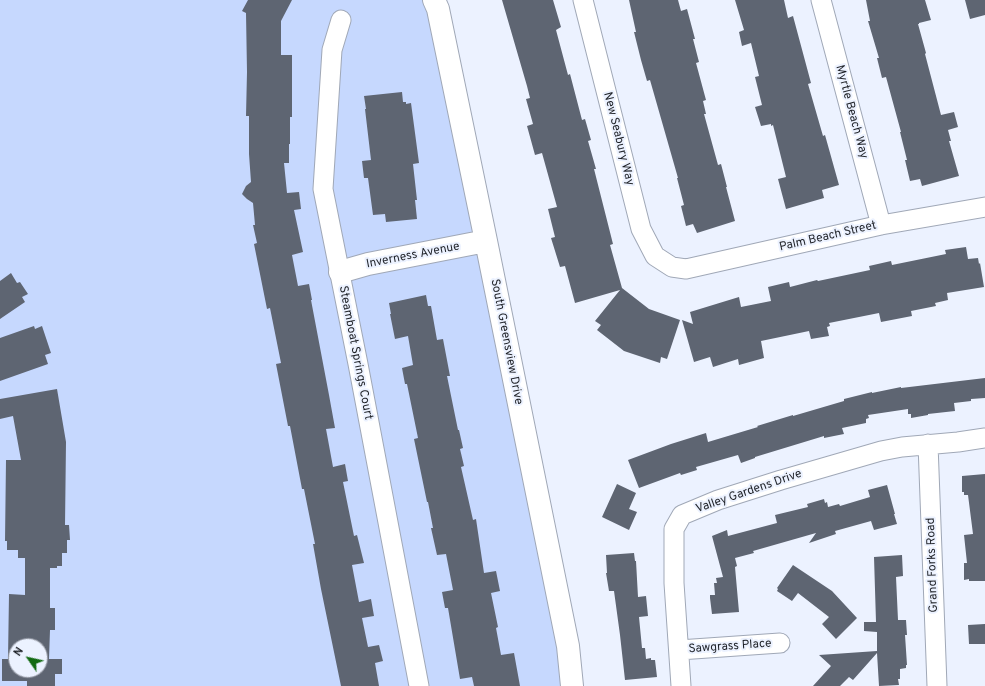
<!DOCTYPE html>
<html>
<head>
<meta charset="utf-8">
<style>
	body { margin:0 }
	#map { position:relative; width:985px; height:686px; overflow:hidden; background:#ecf2ff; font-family:Overpass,sans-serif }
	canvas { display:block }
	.north { position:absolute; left:8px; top:638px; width:40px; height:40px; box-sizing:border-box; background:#ecf2ff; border:1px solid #9a9ea9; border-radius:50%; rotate:304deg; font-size:11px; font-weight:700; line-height:16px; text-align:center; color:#1e2127 }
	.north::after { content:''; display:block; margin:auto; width:14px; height:18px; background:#126a11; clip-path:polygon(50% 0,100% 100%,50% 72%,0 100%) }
</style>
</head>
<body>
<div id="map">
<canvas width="985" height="686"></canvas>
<div class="north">N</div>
</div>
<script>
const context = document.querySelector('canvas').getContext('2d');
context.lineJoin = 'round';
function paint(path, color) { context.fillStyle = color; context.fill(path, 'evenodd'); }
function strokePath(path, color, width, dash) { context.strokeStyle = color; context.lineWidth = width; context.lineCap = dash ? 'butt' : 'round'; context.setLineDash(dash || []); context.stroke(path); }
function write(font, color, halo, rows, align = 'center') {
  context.font = font + ' Overpass,sans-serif'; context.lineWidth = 4; context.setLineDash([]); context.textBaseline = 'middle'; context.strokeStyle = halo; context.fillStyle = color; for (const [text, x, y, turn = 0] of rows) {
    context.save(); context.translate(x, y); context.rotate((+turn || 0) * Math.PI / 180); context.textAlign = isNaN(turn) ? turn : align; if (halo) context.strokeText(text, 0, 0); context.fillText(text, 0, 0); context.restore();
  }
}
paint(new Path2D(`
	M0,0h433l140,686h-573zM16,646h24v24h-24z`), '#c6d8fe');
paint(new Path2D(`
	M248,0h44l-11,21v34h11v62h-2v27h-1v19h-5l3,30 12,-1 2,17 -7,1 9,42 -11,3 6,31 11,-2 3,16h-1l18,95 6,33 -9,1 7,38 12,-3 3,17 -5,1 11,54 3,-1 7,28 -12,2 7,37 12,-3 3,17 -12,2 6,29 11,-2 4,16 -8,2 4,23h-38l-20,-97 -8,-45h2l-11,-55h-2l-12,-63h-2l-12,-62 5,-1 -11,-55 -3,1 -13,-65 3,-1 -4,-18h2l-2,-22 -6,-4 -5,-5 4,-8 5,-4 -2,-28v-38h-3l1,-44 -1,-59 -4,-2z
	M502,0h51l8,27 -5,3 12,45 2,-1 12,46 3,-1 6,21 -3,1 8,28h-2l19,75 -3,1 12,43 27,21 31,11 -13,39 -6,-2 -1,6 -36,-12 -27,-21 4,-5 -6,-4 25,-31 -45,13 -10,-37 -5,1 -9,-29 4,-1 -7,-28 9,-2 -15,-54 -7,2 -8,-29 6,-2 -7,-25 4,-1 -3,-12z
	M629,0h49l3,11 6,-2 8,30h-2l6,23 -3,1 10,37 -3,1 3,13h-2l14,51 3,-1 6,23h-1l9,34 -38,12 -4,-9 -7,2 -5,-20 3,-1 -7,-27h1l-28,-98 -3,1 -6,-21 -7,-28h2z
	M735,0h49l4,18 5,-2 18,67 -3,1 15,52 2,-1 14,50 -17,5 2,8 -38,11 -8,-30 8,-2 -13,-52 -2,1v-2l-10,2 -6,-19 7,-2 -7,-28 4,-1 -8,-33 -9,3 -3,-14 5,-2z
	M866,0h59l6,20 -12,3v1h-1l8,29 -1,1 16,61 13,-3 4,15 -10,3 3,11h-2l10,35 -37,10 -2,-7 -10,2 -5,-21h2l-7,-28h1l-15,-55 -4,1 -5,-20h2l-11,-37h2z
	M965,0h20v15l-15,4z
	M402,92l1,10h3v2l5,-1 8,60 -6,1 4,36h-2l2,19 -31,3 -1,-8 -12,1 -5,-37h-4l-2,-17 9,-1 -6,-51h1l-2,-13z
	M966,247l2,12 10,-1 1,6 1,-1 4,24 -37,6 1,7 -13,3 1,3 -25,5 1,5 -31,6 -2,-9 -50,10 1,3 -3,1 2,9 -18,3 -2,-8 -48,10 3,17 -25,7 -1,-6 -25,8 -3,-10 -16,5 -12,-42 11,4 -3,-12 49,-15 2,10 30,-6 -3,-14 21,-5 1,5 27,-7 1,1 52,-11 -1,-4 22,-5 1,4 54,-11 -1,-4z
	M11,273l6,10 3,-1 8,12 -6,3 3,5 -25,17v-38z
	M426,295l2,11h3l6,34 6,-1 7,37h-3l11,54h1l4,18 -3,1 4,17 -3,1 12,53 3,-1 8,54 12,-2 4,20 -9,2 7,34 -2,1 5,27 13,-2 6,33h-46l-2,-9 -12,2 -12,-71h-3l-3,-16 11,-2 -7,-36 -9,1 -6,-27h2l-5,-26h-1l-13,-63 4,-1 -11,-54h-2l-3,-16 11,-3 -5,-29 -13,3 -5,-25h1l-2,-11z
	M34,326l1,3 7,-3 9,27 -6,2 3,9 -48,17v-43z
	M985,378v20l-14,1v2l-17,2 1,8 -27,3v1l-17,3v-4h-3v-5l-40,6 1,3 -3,1v4l-24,5 2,6 -20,4v-2l-69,21v1l-14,5 -3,-8 -42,12 1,3 -16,5 -1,-2 -41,15 -11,-28 43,-16 35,-11 2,9 50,-15 -1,-1 36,-11v1l51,-15v-2l28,-7v1l29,-6v1z
	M57,389l9,53 -1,83h4l1,15h-3v13h-5v13h-5v2h-7v40h5v22h-5l-1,29h13v15h-7v12h-28v-5h-25v-22h6l1,-65 16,1v-37h-7v-8h-11v-9h-2l1,-81h15l-8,-44 -13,3v-20zM16,646h24v24h-24z
	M985,474v107h-16v-2l-5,1v-17h3l-3,-28 9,-1 -5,-39h-4v-3h-2v-16z
	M617,484l19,9 -7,16 8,3 -8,18 -27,-13z
	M887,485l8,29h-1l3,10 -23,6 -3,-9 -36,10 1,3 -27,9 7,-10 -63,18 1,2 -19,5 2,8 -2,1 4,45 -27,2 -2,-16v-3h5l-1,-12h3l-1,-5 7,-1 -11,-41 15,-6 1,6 49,-13 -2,-8 33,-8 -1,-3 17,-5 1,4 2,-1 1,5 11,-3 1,2 30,-9 -2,-7z
	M634,553l1,8h1l2,36 8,-1 2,20 -9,1 3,31h3l1,11 5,-1v2h4l2,17 -32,3 -5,-45 -6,-44h-5l-3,-18h1l-1,-18z
	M902,555l1,21 -7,1 2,43h8l1,15h-2l2,30h-1v3l-6,1v10h-2l1,6 -20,1 -2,-33 -24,27 -4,-3 -9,9h-27l18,-20 -12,-11 58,-4v-19l-13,-1v-9h12l-2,-65z
	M793,565l39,26 25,27 -21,21 -14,-15 7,-7 -31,-24 -6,8 -15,-10 1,-2 -1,-1z
	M985,624v20h-16l-1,-19z`), '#5e6572');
const street = new Path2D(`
	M583,0l58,229 14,27 17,11 14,2 195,-44 104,-18
	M821,0l60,225
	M341,20l-9,30 -9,139 35,175 61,322
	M928,444l9,242
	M679,650l101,-7
	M681,686l-7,-103v-54l8,-14 36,-15 63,-20 100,-29 21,-4 56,-5 27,-4`);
const secondary = new Path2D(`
	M434,0l4,9 48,232 82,405 4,40
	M340,272l28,-8 118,-23`);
strokePath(street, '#a0a8b7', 21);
strokePath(secondary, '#a0a8b7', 24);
strokePath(street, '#fff', 19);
strokePath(secondary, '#fff', 22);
write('12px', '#1e2127', '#ecf2ff', [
	["Myrtle Beach Way",851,112,75],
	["New Seabury Way",618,139,76],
	["Palm Beach Street",828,237,-13],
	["Inverness Avenue",413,256,-11],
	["South Greensview Drive",506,342,79],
	["Steamboat Springs Court",355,353,79],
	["Valley Gardens Drive",749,492,-19],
	["Grand Forks Road",933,565,-92],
	["Sawgrass Place",730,647,-4]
]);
</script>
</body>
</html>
